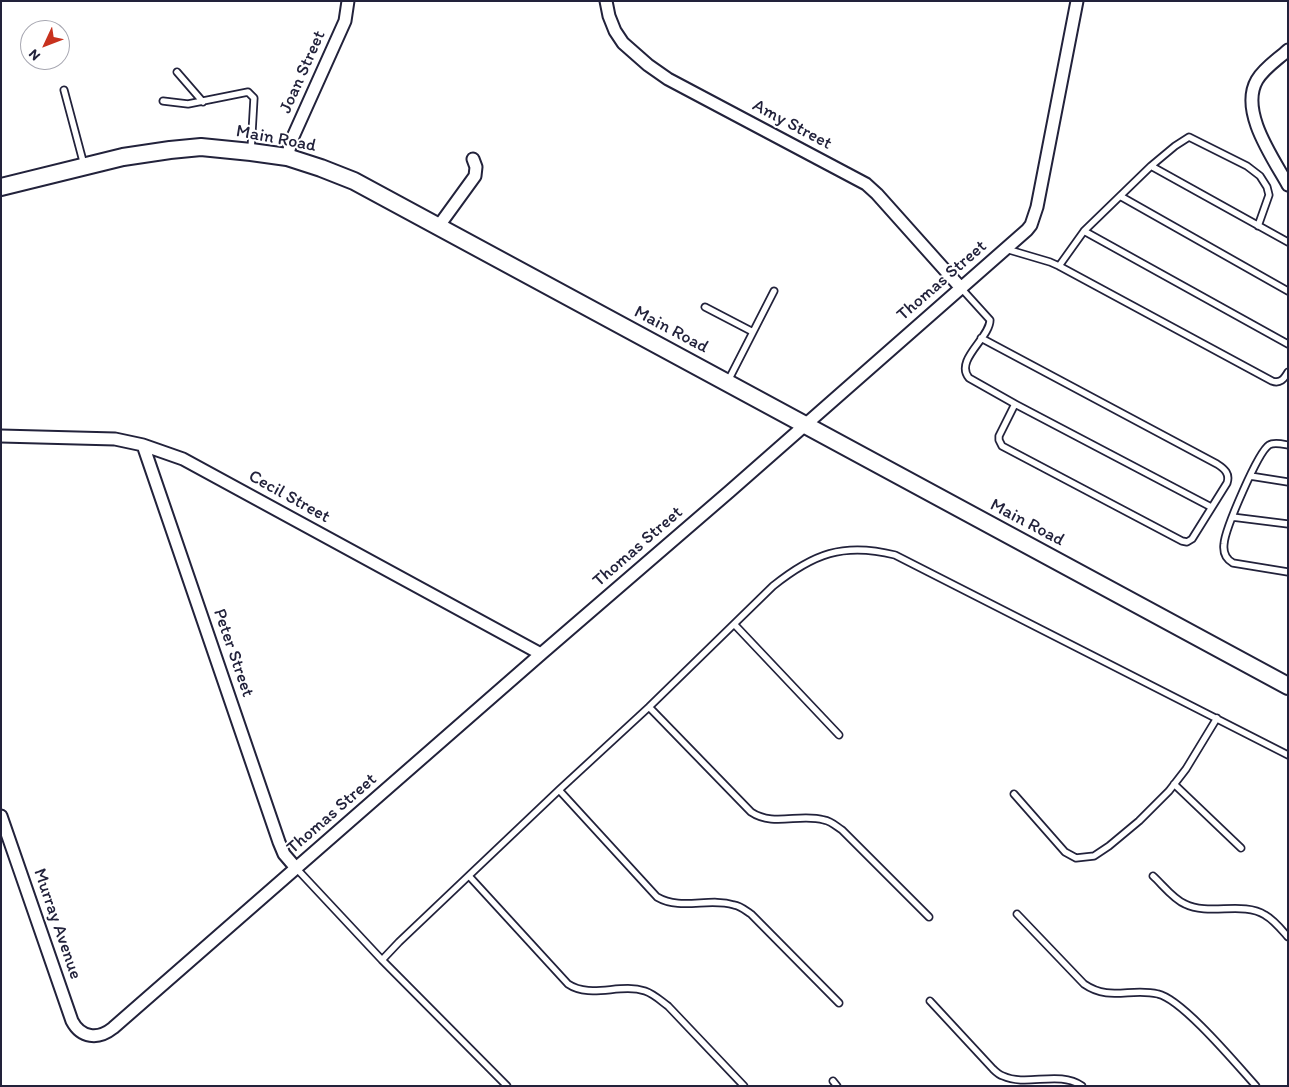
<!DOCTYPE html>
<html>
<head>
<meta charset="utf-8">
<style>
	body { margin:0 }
	#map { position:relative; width:1289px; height:1087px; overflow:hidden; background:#fff; font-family:Itim,sans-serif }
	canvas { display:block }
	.frame { position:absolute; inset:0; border:2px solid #22223b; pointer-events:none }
	.north { position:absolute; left:20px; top:20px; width:50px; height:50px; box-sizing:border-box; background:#fff; border:1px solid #a7a7b1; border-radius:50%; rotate:227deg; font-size:14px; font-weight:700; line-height:20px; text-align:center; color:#22223b }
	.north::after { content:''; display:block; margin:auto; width:18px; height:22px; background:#c8321e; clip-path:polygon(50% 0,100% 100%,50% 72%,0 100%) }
</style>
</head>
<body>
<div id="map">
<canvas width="1289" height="1087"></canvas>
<div class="frame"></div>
<div class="north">N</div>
</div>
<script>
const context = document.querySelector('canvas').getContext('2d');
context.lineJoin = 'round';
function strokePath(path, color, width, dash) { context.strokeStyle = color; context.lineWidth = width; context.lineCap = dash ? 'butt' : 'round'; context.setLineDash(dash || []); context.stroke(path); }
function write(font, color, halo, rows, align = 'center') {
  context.font = font + ' Itim,sans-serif'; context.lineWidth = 4; context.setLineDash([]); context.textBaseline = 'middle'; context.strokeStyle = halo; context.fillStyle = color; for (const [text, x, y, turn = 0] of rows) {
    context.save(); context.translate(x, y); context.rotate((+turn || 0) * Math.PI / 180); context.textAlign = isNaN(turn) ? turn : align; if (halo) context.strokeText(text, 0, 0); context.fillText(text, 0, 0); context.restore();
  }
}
const service = new Path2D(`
	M177,72l26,30
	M64,90l20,75
	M163,101l25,3 60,-12 6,6 -3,52
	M1151,166l24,-20 14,-9 58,29 13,10 7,11 2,8 -11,31
	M1120,196l168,95
	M1084,231l204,113
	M1006,249l44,13 9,4 213,115c8,3 12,-2 16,-9
	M1059,266l25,-35 67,-65 137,76
	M961,288l29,32c0,18 -36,40 -21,58l46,26 -16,32v4l3,6 180,95 5,1 5,-3 35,-56c3,-9 -2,-14 -10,-19l-236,-126
	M705,307l48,25
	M728,381l46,-90
	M1015,404l196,103
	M1288,445c-6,-1 -14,-3 -19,0 -11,7 -44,84 -45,99 -1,8 2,15 9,19l55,9
	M1250,476l38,6
	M1232,517l56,7
	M734,624l105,111
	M649,707l102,105c22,15 49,1 73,8 7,1 12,6 18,10l87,87
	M1174,784l67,64
	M559,790l98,107c24,14 52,0 77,8 7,1 12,6 17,9l88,89
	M1014,794l51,58 11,6 18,-2 15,-10 30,-25 30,-30 17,-22 31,-51
	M296,868l86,92
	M469,876l99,108c22,15 52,-1 77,7 9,3 16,10 23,15l76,80
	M1153,876c9,8 20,23 32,28 24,12 58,-3 80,11 9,5 16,14 23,22
	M1017,914l67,70c26,18 47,3 74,10 24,5 79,71 98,92
	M930,1001l63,68c3,3 6,6 10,7 24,11 56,-6 79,10
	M833,1081l4,5
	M507,1086l-125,-126 17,-18 160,-152 90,-83 124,-121c40,-32 70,-44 122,-31l393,200`);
const minor = new Path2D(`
	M606,1l3,15 6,15 8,12 25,22 20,14 198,105 11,10 84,94
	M1288,50c-11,10 -24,18 -31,30 -18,31 16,78 31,105
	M287,157l5,-18 53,-118 3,-20
	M438,227l37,-51 1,-9 -3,-8
	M1,436l114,3 28,6 40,14 358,195
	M143,445l136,397 5,12 12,14
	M1,816l71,205c9,17 26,19 41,7l428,-374 189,-163 297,-261 4,-5 6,-18 40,-206`);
const secondary = new Path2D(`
	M1,187l122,-30 47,-7 31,-3 50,5 36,5 34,11 33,13 934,505`);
strokePath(service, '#22223b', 9);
strokePath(minor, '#22223b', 15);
strokePath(secondary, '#22223b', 20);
strokePath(service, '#fff', 5.5);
strokePath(minor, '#fff', 11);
strokePath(secondary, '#fff', 16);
write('18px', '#22223b', '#fff', [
	["Joan Street",303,72,-66],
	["Amy Street",792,125,28],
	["Main Road",276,139,11],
	["Thomas Street",942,281,-41],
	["Main Road",671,330,28],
	["Cecil Street",289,497,29],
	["Main Road",1027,523,28],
	["Thomas Street",638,547,-41],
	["Peter Street",233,653,71],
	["Thomas Street",332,814,-41],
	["Murray Avenue",57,924,71]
]);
</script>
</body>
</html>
